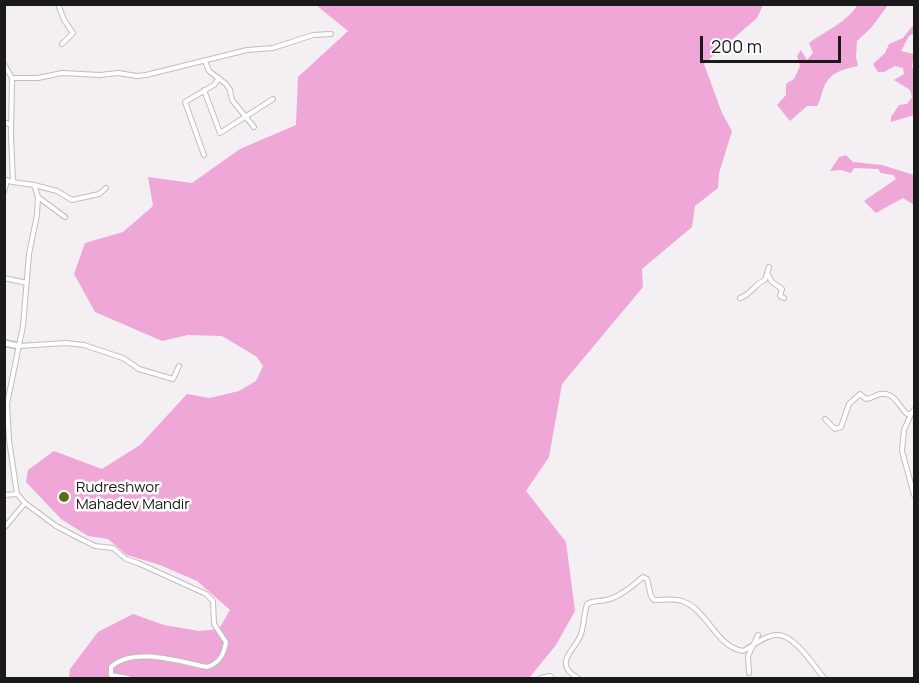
<!DOCTYPE html>
<html>
<head>
<meta charset="utf-8">
<style>
	body { margin:0 }
	#map { position:relative; width:919px; height:683px; overflow:hidden; background:#f4eff2; font-family:Manrope,sans-serif }
	canvas { display:block }
	.frame { position:absolute; inset:0; border:6px solid #1b1a1b; pointer-events:none }
	.scale { position:absolute; left:700px; top:36px; width:141px; height:27px; box-sizing:border-box; border:3px solid #1b1a1b; border-top:0; padding-left:8px; font-size:18px; line-height:21px; white-space:nowrap; color:#1b1a1b; -webkit-text-stroke:4px #fffefe; paint-order:stroke }
</style>
</head>
<body>
<div id="map">
<canvas width="919" height="683"></canvas>
<div class="frame"></div>
<div class="scale">200 m</div>
</div>
<script>
const context = document.querySelector('canvas').getContext('2d');
context.lineJoin = 'round';
function paint(path, color) { context.fillStyle = color; context.fill(path, 'evenodd'); }
function strokePath(path, color, width, dash) { context.strokeStyle = color; context.lineWidth = width; context.lineCap = dash ? 'butt' : 'round'; context.setLineDash(dash || []); context.stroke(path); }
function write(font, color, halo, rows, align = 'center') {
  context.font = font + ' Manrope,sans-serif'; context.lineWidth = 5; context.setLineDash([]); context.textBaseline = 'middle'; context.strokeStyle = halo; context.fillStyle = color; for (const [text, x, y, turn = 0] of rows) {
    context.save(); context.translate(x, y); context.rotate((+turn || 0) * Math.PI / 180); context.textAlign = isNaN(turn) ? turn : align; if (halo) context.strokeText(text, 0, 0); context.fillText(text, 0, 0); context.restore();
  }
}
paint(new Path2D(`
	M858,4l30,1 -17,23 -14,13 -1,16 2,9c-14,3 -28,6 -34,21 -3,7 -3,12 -7,19h-10l-17,15 -13,-16 9,-10v-11l8,-5 6,-13 -3,-10 4,-6 6,10 6,-7 -4,-10c15,-11 40,-22 49,-39z
	M316,5h447l-6,13 -53,46 18,49 10,18 -13,42 -1,15 -23,18 -3,21 -50,42 1,18 -81,97 -13,73 -23,34 40,51 9,69 -19,34 -27,33h-460l1,-9 28,-37 35,-18 31,11 35,6 20,-2 11,-19 -33,-29 -37,-16 -33,-10 -19,-16 -20,-3 -27,-17 -35,-37 2,-12 26,-19 48,18 38,-24 47,-51 23,4 29,-7 17,-10 7,-15 -6,-9 -35,-21 -34,-1 -26,6 -67,-29 -21,-38 11,-31 38,-11 30,-26 -5,-29 44,6 48,-34 56,-24 2,-48 50,-46z
	M914,24v9l-5,3 -8,15 13,3 -2,13 2,2v46l-23,7v-5l8,-12 8,-1 5,-7 -2,-7 -16,-10 10,-6 -1,-6 -8,-2 -11,6h-6l-5,-8 12,-11 4,-9 14,-6z
	M846,155l7,7 29,3 32,10v30l-11,-7 -27,15 -12,-12 32,-22 -3,-4 -12,-2 -3,-4 -24,-1 -3,5 -10,-3 -11,1 9,-14z`), '#eea7d7');
const minor = new Path2D(`
	M58,4l6,16 9,13 -11,11
	M205,61l4,10 17,13 4,6 2,10 22,27
	M4,64l8,14 -1,58 2,46 -9,-2
	M12,78h26l24,-5 38,2 18,-2 19,3 9,-1 101,-25 26,-2 40,-13 18,-1
	M204,90l16,43 53,-34
	M4,122l7,3
	M204,155l-19,-53 29,-17 5,-7
	M13,182l21,3 4,12 -1,18 -8,39 -6,72 -16,78 2,36 8,54 8,9 31,23 19,10 20,10 18,2 13,11 12,4 68,31 7,7 1,23 12,18c-2,12 -6,21 -19,25 -26,-5 -74,-21 -96,0v8l17,3
	M34,185l23,6 15,9 27,-6 7,-6
	M4,192l3,-12
	M38,197l27,20
	M768,275l4,7 10,7 -2,7 4,2
	M4,278l23,5
	M740,298c11,-3 15,-15 25,-18l4,-13
	M19,346l47,-3 18,2 39,13 16,11 34,10 6,-13
	M911,414l-7,16 -2,21 12,44
	M825,419l10,10 6,-2 8,-23 11,-10 6,5c6,0 9,-4 14,-5 14,-3 19,13 27,20h4l3,-4
	M4,495l13,-1
	M4,528l21,-25
	M749,673l-1,-17 10,-21
	M541,678l9,-2 2,2
	M578,678c-27,-15 -2,-28 3,-44 3,-10 3,-20 6,-30 7,-4 12,-2 19,-4 12,-2 28,-15 37,-23l4,2 4,17 3,4c8,0 20,-2 28,1 25,8 34,46 61,50 10,-5 22,-16 34,-16 17,-1 37,31 47,43`);
const tertiary = new Path2D(`
	M4,343l15,3`);
strokePath(minor, '#c1bcbf', 6);
strokePath(tertiary, '#c1bcbf', 8);
strokePath(minor, '#fff', 4);
strokePath(tertiary, '#fff', 5);
for (const [x, y, r, color] of [
	[64,497,6,"#5e6c16"]
]) { const dot = new Path2D(); dot.arc(x, y, r, 0, 2 * Math.PI); context.fillStyle = color; context.fill(dot); strokePath(dot, '#fffefe', 2); }
write('15px', '#1b1a1b', '#fffefe', [
	["Rudreshwor",76,488],
	["Mahadev Mandir",76,505]
], 'left');
</script>
</body>
</html>
